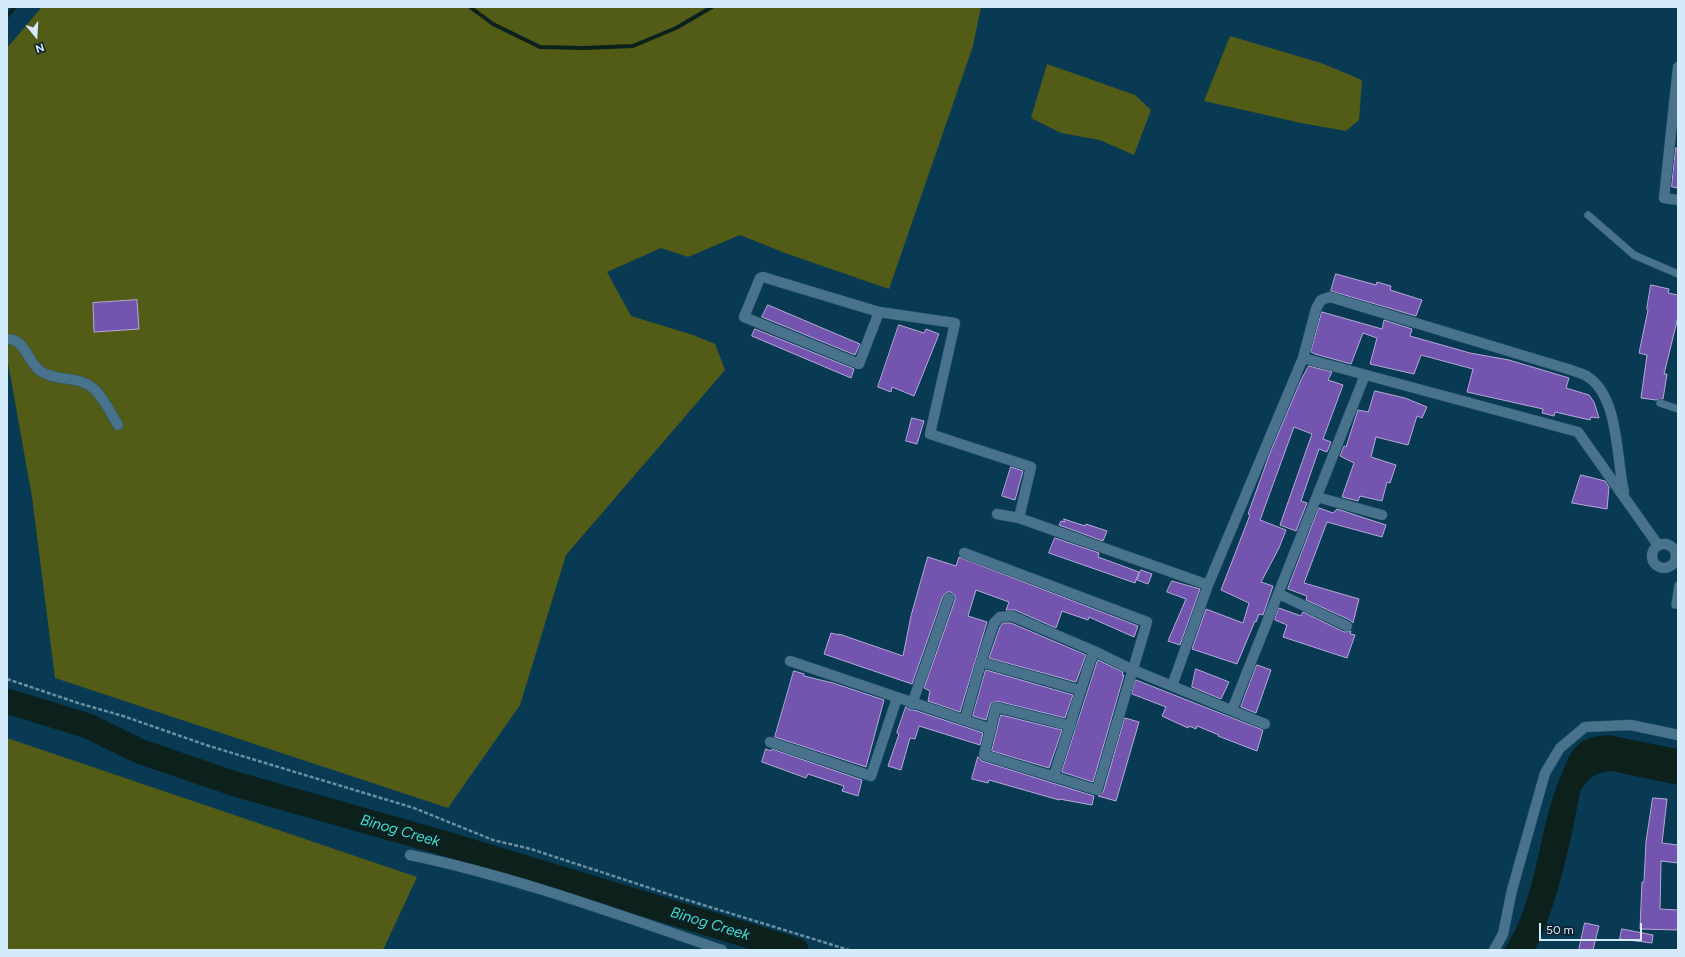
<!DOCTYPE html>
<html>
<head>
<meta charset="utf-8">
<style>
	body { margin:0 }
	#map { position:relative; width:1685px; height:957px; overflow:hidden; background:#093a53; font-family:Figtree,sans-serif }
	canvas { display:block }
	.frame { position:absolute; inset:0; border:8px solid #d3ebfb; pointer-events:none }
	.north { position:absolute; left:16px; top:16px; width:40px; height:40px; -webkit-text-stroke:3px #0c1f2b; paint-order:stroke; rotate:162deg; font-size:11px; font-weight:700; line-height:16px; text-align:center; color:#d3ebfb }
	.north::after { content:''; display:block; margin:auto; width:14px; height:18px; background:#d3ebfb; clip-path:polygon(50% 0,100% 100%,50% 72%,0 100%) }
	.scale { position:absolute; left:1539px; top:923px; width:103px; height:18px; box-sizing:border-box; border:2px solid #d3ebfb; border-top:0; padding-left:5px; font-size:12px; line-height:14px; white-space:nowrap; color:#d3ebfb; -webkit-text-stroke:3px #0c1f2b; paint-order:stroke }
</style>
</head>
<body>
<div id="map">
<canvas width="1685" height="957"></canvas>
<div class="frame"></div>
<div class="north">N</div>
<div class="scale">50 m</div>
</div>
<script>
const context = document.querySelector('canvas').getContext('2d');
context.lineJoin = 'round';
function paint(path, color) { context.fillStyle = color; context.fill(path, 'evenodd'); }
function strokePath(path, color, width, dash) { context.strokeStyle = color; context.lineWidth = width; context.lineCap = dash ? 'butt' : 'round'; context.setLineDash(dash || []); context.stroke(path); }
function write(font, color, halo, rows, align = 'center') {
  context.font = font + ' Figtree,sans-serif'; context.lineWidth = 3; context.setLineDash([]); context.textBaseline = 'middle'; context.strokeStyle = halo; context.fillStyle = color; for (const [text, x, y, turn = 0] of rows) {
    context.save(); context.translate(x, y); context.rotate((+turn || 0) * Math.PI / 180); context.textAlign = isNaN(turn) ? turn : align; if (halo) context.strokeText(text, 0, 0); context.fillText(text, 0, 0); context.restore();
  }
}
paint(new Path2D(`
	M42,7h939l-8,39 -84,243 -104,-36 -45,-18 -52,22 -27,-9 -54,24 24,44 62,19 22,9 10,26 -159,185 -46,150 -72,103 -393,-130 -23,-181 -25,-140v-309z
	M1230,36l91,27 41,17 -3,40 -13,11 -45,-8 -97,-22z
	M1047,64l88,31 16,15 -17,45 -34,-15 -39,-7 -30,-15z
	M7,738l410,139 -34,73h-376z`), '#535c16');
paint(new Path2D(`
	M1608,735l70,14v36l-67,-14c-16,2 -24,7 -31,21 -9,49 -23,114 -45,158h-31c34,-52 33,-116 56,-172 5,-11 8,-24 17,-32 8,-9 20,-10 31,-11z`), '#0c201c');
strokePath(new Path2D(`
	M470,7l23,17 47,23 44,1 49,-2 43,-18 36,-21
	M7,16l8,-9`), '#0c201c', 4);
strokePath(new Path2D(`
	M7,701l81,25 51,25 96,33 205,58 356,108`), '#0c201c', 25);
const building = new Path2D(`
	M1676,148h2v40l-6,-1z
	M1336,274l40,11 1,-3 14,4 -1,4 32,10 -6,16 -85,-25z
	M1651,285l18,4 -1,4 10,2v22l-14,57h3l-4,25 -7,1 -15,-2 6,-43 -8,-2 9,-43 -1,-1z
	M137,300l2,29 -45,3 -1,-29z
	M768,305l92,39 -5,11 -93,-38z
	M1322,312l60,17 2,-9 28,9 -2,7 60,17 39,7 60,18 -3,10 23,7 5,7 5,16 -8,-1 -1,3 -35,-8 -1,4 -12,-3 1,-4 -76,-17 6,-23 -52,-14 -7,19 -44,-10 7,-26 -14,-5 -12,31 -36,-10 -4,-2z
	M899,325l25,8 2,-4 13,5 -25,62 -22,-9 -1,5 -13,-5z
	M755,329l99,40 -3,9 -99,-42z
	M1309,366l23,6 -4,8 15,5 -20,54 8,3 -4,10 -8,-3 -18,52 6,2 -11,28 -16,-6 32,-91 -18,-7 -34,93 26,10 -7,18 -18,34 12,4 -10,29 -4,-1 -3,8 -1,-1 -18,43 -45,-15 14,-40 37,14 6,-20 -28,-13 29,-75 -2,-1 22,-61 31,-73z
	M1375,391l30,7 22,9 -5,11 -5,-2 -9,29 -32,-8 -5,20 25,8 -6,18 -3,-1 -5,19 -22,-5 -2,5 -16,-4 12,-34 -14,-7 4,-10 2,1 12,-37 10,2z
	M912,418l12,3 -7,23 -11,-3z
	M1011,467l12,4 -8,29 -13,-4z
	M1581,475l24,6 4,6 -2,22 -35,-6z
	M1319,508l14,5 4,-4 49,16 -4,12 -55,-15 -23,61 55,16 -6,24 -3,-3 -44,-20 1,-4 -19,-7z
	M1064,519l21,7 1,-2 21,7 -4,10 -44,-16 2,-4 3,1z
	M1055,538l44,15 -1,4 41,15 -4,11 -86,-30z
	M928,557l28,9 3,-9 179,69 -4,11 -45,-20 -1,3 -26,-9 -6,17 -41,-18h-9l3,-8 -33,-12 -8,26 19,6 -27,90 -32,-11 2,-10 -6,-3 31,-88v-4l-4,-4h-4l-4,4 -31,88 -88,-30 7,-21 8,2v-1l64,22 8,-40z
	M1141,570l11,4 -4,10 -11,-4z
	M1172,581l28,8 -20,56 -12,-4 18,-42 -19,-7z
	M1279,608l22,8 2,-4 41,20 7,-1 -1,3 5,1 -8,23 -64,-21 4,-12 -12,-5z
	M1003,623h8l75,32 -10,27 -87,-24 11,-31z
	M1098,660l25,12 -1,3h2l-31,107 -31,-10z
	M1257,665l14,5 -15,43 -15,-6z
	M1196,669l33,13 -8,17 -29,-12z
	M986,670l87,25 -8,23 -68,-17 -6,2 -5,17 -13,-4z
	M794,671l10,3v2l29,7 51,17 -18,67 -91,-30z
	M1136,680l127,50 -6,21 -39,-15 1,-1 -22,-9 -1,3 -7,-3 -1,2 -26,-12 4,-9 -34,-13z
	M906,707l4,3h4l69,23 -3,12 -61,-19 -4,13 -5,-1 -9,32 -13,-4 11,-32 -2,-1z
	M1001,715l61,15 -13,38 -57,-17z
	M1125,718l14,4 -23,79 -18,-5 5,-4z
	M766,749l5,2 1,-2 90,31 -4,16 -16,-5 2,-5 -36,-12 -2,4 -44,-16z
	M978,757l4,4 112,35 -2,9 -33,-6v1l-70,-20 -1,3 -16,-4z
	M1653,798l14,1 -5,44 16,2v18l-17,-2 -1,48 18,1v20l-38,-1 2,-47h2l2,-40z
	M1585,923l14,3 -6,24h-14z
	M1622,929l31,6 -1,8 -32,-4z`);
paint(building, '#7355af');
strokePath(building, '#b6aad8', 1);
const service = new Path2D(`
	M1588,215l46,40 44,19
	M1660,403l18,6
	M1678,585l-3,20h3`);
const minor = new Path2D(`
	M1678,67l-14,131 14,2
	M879,312l-116,-35 -3,1 -16,39 115,47 20,-52 76,11 -25,111 101,33 -12,51
	M7,339c17,-1 21,22 32,31 17,13 42,4 57,21 9,9 15,23 22,34
	M1303,358l13,-49 5,-9 9,-3 241,73c5,2 12,3 17,7 31,20 28,81 36,115
	M1317,497l65,18
	M997,514l22,4 189,67
	M1652 556a12 12 0 1 1 24 0a12 12 0 1 1-24 0Z
	M964,553l183,69 -50,168 -113,-35 12,-48 75,19
	M1279,594l68,32
	M790,661l201,68
	M981,662l99,28
	M1172,686l36,-101 95,-227 275,74 80,113
	M912,704l37,-106
	M1232,710l133,-335
	M965,719l16,-57 13,-39 6,-6 12,-1 82,35 39,19 132,54
	M770,742l101,34 26,-78
	M1054,775c14,-41 25,-83 40,-124
	M410,855c106,22 209,60 312,95
	M1494,950l9,-16 9,-44 33,-117 15,-25 25,-21 46,-2 47,10`);
strokePath(service, '#29566e', 8);
strokePath(minor, '#29566e', 11);
strokePath(new Path2D(`
	M7,679l71,24 45,13 86,30 205,62 79,32 38,9 140,46 178,55`), '#6b90a4', 2.5, [4, 2]);
strokePath(service, '#49738d', 7);
strokePath(minor, '#49738d', 10);
write('italic 15px', '#42dec0', '#0c1f2b', [
	["Binog Creek",400,831,16],
	["Binog Creek",710,924,17]
]);
</script>
</body>
</html>
